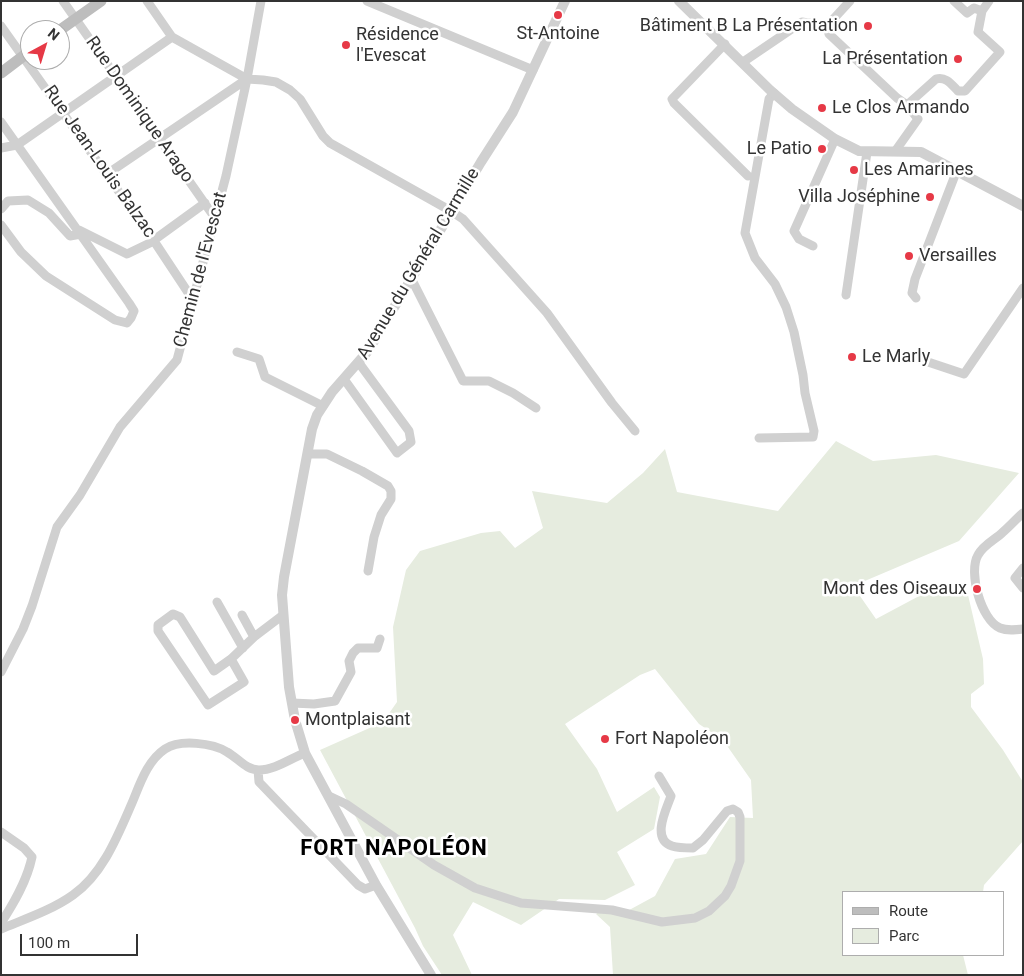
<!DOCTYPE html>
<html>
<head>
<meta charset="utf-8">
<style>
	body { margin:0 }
	#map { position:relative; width:1024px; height:976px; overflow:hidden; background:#fff; font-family:Roboto,sans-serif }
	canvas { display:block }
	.frame { position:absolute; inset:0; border:2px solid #333; pointer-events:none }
	.legend { position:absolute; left:842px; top:891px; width:162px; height:65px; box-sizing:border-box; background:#fff; border:1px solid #adadad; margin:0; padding:6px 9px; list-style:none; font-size:15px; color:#333 }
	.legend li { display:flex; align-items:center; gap:10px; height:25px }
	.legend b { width:25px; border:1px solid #adadad }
	.north { position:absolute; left:20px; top:20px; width:50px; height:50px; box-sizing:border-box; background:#fff; border:1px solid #adadad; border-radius:50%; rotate:39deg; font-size:14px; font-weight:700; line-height:20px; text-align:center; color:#333 }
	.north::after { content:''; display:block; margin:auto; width:18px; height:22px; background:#e63946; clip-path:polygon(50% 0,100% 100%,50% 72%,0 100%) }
	.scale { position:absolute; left:20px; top:934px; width:118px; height:22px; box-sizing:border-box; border:2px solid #333; border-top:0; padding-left:6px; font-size:15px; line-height:18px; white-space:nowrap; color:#333; -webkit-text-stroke:4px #fff; paint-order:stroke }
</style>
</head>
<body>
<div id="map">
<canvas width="1024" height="976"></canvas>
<div class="frame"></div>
<ul class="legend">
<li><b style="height:6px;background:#bdbdbd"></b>Route</li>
<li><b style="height:14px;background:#e6ecdf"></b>Parc</li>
</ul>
<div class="north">N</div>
<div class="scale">100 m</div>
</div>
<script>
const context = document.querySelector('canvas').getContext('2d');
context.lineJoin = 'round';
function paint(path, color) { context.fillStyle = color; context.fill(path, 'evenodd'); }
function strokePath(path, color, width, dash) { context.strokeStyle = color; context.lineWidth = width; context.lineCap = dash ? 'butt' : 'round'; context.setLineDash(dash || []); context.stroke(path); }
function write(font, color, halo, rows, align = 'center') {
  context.font = font + ' Roboto,sans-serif'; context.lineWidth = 5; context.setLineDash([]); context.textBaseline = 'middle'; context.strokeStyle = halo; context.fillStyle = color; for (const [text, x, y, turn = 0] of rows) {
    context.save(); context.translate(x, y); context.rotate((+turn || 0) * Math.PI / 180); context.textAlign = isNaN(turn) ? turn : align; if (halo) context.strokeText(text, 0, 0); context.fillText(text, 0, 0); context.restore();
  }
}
paint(new Path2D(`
	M836,441l37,20 63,-6 83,18 -60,68 -106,45 23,33 45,-24h47l15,64 1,25 -13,10v13l32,43 20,32v59l-39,44 -1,7h-140v63h120l5,20h-355l-3,-48 -14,-13 3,-2 21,3 35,-19 20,-37 31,-5 24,-37 23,1 -2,-38 -28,-40 -24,-16 -44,-55 -15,6 -75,49 32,45 20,43 37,-25 6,10 -6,32 -37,23 18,33 -30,15 -46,-1 -38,26 -48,-23 -20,33 19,40h-30l-19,-29 -8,-18 -95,-178 63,-28 14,-20 -4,-75 13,-57 14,-19 61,-18 19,-2 15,17 28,-20 -11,-37 75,12 36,-30 22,-24 12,43 101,19z`), '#e6ecdf');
strokePath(new Path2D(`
	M63,1l152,217
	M147,1l25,36 75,42 16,1 13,2 14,8 10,9 23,37 7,7 121,68 12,8 84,94 65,90 23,28
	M367,1l166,69
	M850,1l-23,25 2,8 68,64 10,7 29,-26c10,-3 16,6 22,12h7l35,-39 -22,-20 4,-21 7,-10
	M954,1l13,12 7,-5 8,3
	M1,26l153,215 39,59
	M725,44l-53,55 2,4 74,73
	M743,62l59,-40 25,4
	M1,122l128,181 5,8 -3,7 -4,5 -12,-3 -69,-44 -25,-24 -20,-27
	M1,148l16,-3 155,-108
	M896,150l22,-31 -11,-14
	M107,174l140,-95
	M1,209l7,-8 20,-1 21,13 21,23 11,-2
	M79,230l48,24 27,-13
	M154,240l51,-37
	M813,246l-14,-7 -5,-8 41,-92
	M411,278l52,103h26l24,12 23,15
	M846,295l21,-143
	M916,298l-4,-5 3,-14 42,-109
	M237,352l22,7 6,18 58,29
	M913,357l51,17 59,-86
	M344,379l53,74 14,-11 -2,-11 -50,-68
	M759,438l54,-1 1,-6 -9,-38 -2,-18 -9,-43 -8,-25 -11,-23 -20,-26 -10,-25 24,-134 5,-6
	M308,454h19l35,17 26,15 3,5v8l-10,16 -7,22 -6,34
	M1023,513c-7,6 -13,13 -20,19 -8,8 -19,12 -25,23 -10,17 3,65 22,73 7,3 15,2 23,1
	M1023,568l-8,10 8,10
	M217,602l26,46
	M242,615l12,22
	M231,659l13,23 -36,23 -50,-74v-6l15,-11 7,3 34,54 17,-12 23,-22 29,-22
	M1,672l22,-43 9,-23 25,-79 23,-32 40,-68 57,-67 49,-184 21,-97 14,-78
	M292,703l22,1 21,-3 16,-29 -2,-11 4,-8 5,-5h19l3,-9
	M258,770l1,12 99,103 7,4 11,-4
	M329,796l17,8 88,61 41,23 46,15 91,7 50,12 33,-4 14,-7 16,-15 6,-10 9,-25v-44l-2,-5 -5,-3 -6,2 -24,29 -10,8c-7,0 -15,0 -21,-2 -21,-7 -6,-36 -1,-50l-12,-20
	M1,832l23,16 8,9c-5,24 -18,46 -31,66
	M1,929c24,-10 51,-19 72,-34 30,-21 45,-60 59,-92 8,-19 15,-42 33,-54 15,-10 48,-6 62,3 11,6 19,18 32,18 16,0 32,-12 46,-17`), '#d0d0d0', 9);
strokePath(new Path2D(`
	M679,1l91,89 22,19 43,30 24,12 62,1 102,54
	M431,975l-55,-90 -71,-132 -10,-33 -6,-33 -7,-92 2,-18 28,-148 5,-14 15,-23 36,-41 113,-189 32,-50 52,-111`), '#d0d0d0', 10);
strokePath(new Path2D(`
	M60,30l41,-29
	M1,73l29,-22`), '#bdbdbd', 11);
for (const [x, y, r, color] of [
	[558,15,5,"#e63946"],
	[868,26,5,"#e63946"],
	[346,45,5,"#e63946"],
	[958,59,5,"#e63946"],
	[822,108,5,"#e63946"],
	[822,149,5,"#e63946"],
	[854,170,5,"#e63946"],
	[930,197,5,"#e63946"],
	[909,256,5,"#e63946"],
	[852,357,5,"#e63946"],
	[977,589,5,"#e63946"],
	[295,720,5,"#e63946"],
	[605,739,5,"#e63946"]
]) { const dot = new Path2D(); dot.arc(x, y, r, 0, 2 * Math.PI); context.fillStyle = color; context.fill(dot); strokePath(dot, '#fff', 2); }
write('18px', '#333', '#fff', [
	["Bâtiment B La Présentation",858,26,"right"],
	["St-Antoine",558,34,"center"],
	["Résidence",356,35],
	["l'Evescat",356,56],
	["La Présentation",948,59,"right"],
	["Le Clos Armando",832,108],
	["Le Patio",812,149,"right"],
	["Les Amarines",864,170],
	["Villa Joséphine",920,197,"right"],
	["Versailles",919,256],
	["Le Marly",862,357],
	["Mont des Oiseaux",967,589,"right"],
	["Montplaisant",305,720],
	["Fort Napoléon",615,739]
], 'left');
write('18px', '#333', '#fff', [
	["Rue Dominique Arago",139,110,55],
	["Rue Jean-Louis Balzac",99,162,55],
	["Avenue du Général Carmille",419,264,-59],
	["Chemin de l'Evescat",201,270,-75]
]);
context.letterSpacing = '1px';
write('bold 22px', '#000', '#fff', [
	["FORT NAPOLÉON",394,849]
]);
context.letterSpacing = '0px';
</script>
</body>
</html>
